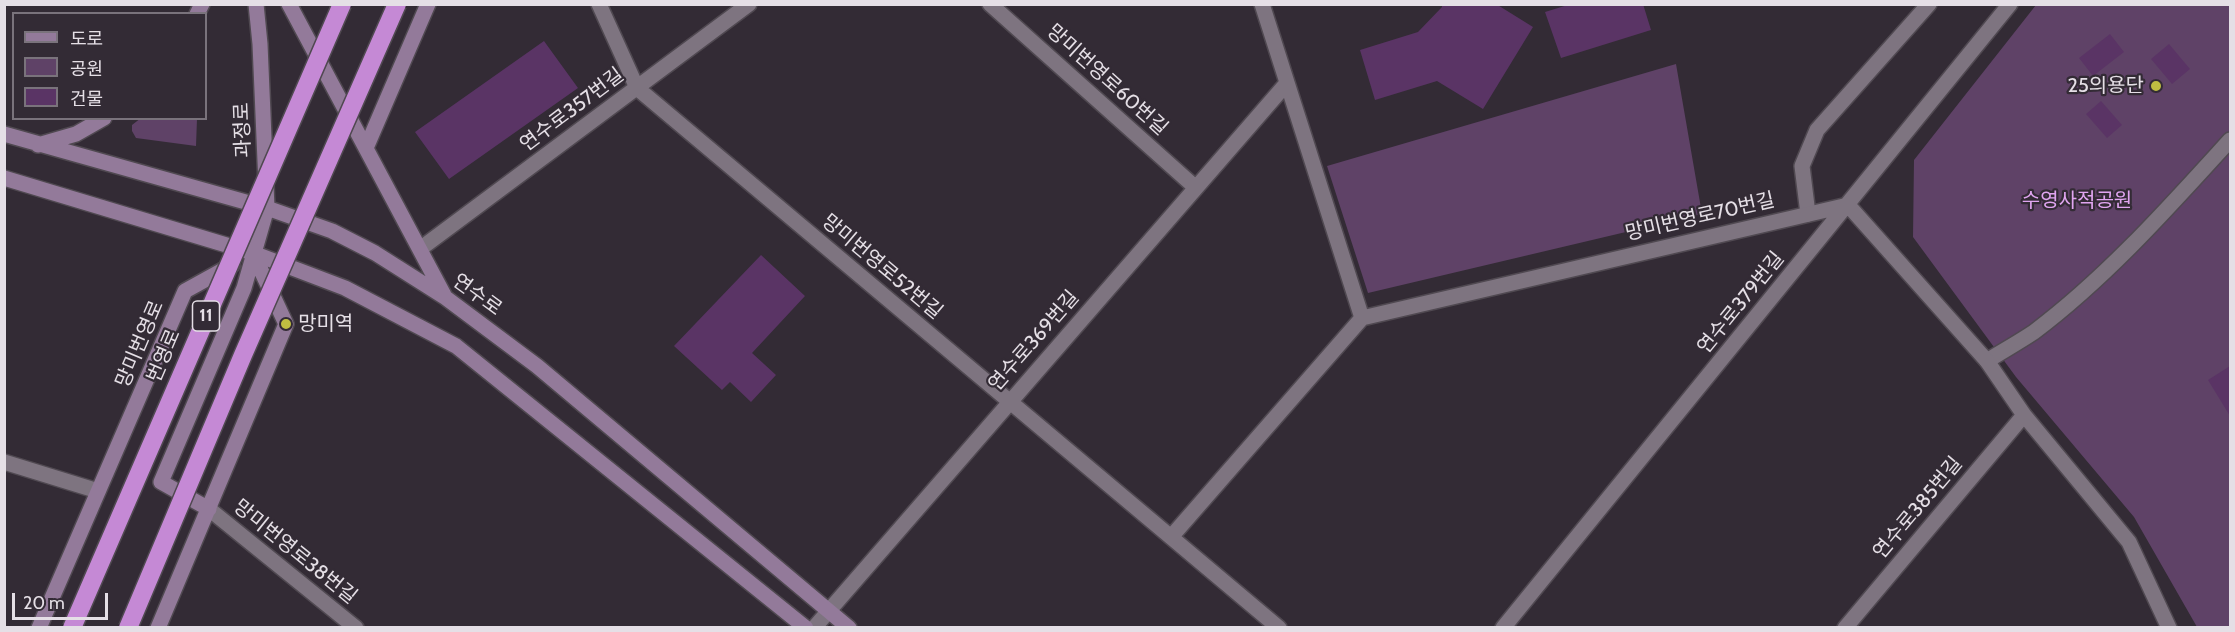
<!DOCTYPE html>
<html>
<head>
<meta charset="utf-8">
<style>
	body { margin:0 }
	#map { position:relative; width:2235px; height:632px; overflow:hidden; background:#332b35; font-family:Cabin,"Noto Sans KR",sans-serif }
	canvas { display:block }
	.frame { position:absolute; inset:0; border:6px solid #e5dfe6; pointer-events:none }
	.legend { position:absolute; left:12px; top:12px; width:195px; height:108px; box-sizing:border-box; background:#332b35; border:2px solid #7a737c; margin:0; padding:8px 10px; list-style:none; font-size:18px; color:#e5dfe6 }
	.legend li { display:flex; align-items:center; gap:12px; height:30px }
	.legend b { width:30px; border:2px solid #7a737c }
	.scale { position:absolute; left:12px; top:593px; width:96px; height:27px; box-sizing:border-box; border:3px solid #e5dfe6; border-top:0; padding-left:8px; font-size:18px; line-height:21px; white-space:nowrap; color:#e5dfe6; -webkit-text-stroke:4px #332b35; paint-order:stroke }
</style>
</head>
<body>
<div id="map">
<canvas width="2235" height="632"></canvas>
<div class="frame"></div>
<ul class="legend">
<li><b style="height:8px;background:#937a9a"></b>도로</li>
<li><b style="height:16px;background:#5f4267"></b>공원</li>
<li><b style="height:16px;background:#5a3465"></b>건물</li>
</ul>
<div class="scale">20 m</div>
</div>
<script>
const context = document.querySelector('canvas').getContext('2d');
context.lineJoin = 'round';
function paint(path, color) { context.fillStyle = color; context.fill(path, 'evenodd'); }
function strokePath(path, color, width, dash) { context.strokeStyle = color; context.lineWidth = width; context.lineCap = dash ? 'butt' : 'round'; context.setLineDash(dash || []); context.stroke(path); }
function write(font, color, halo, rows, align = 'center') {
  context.font = font + ' Cabin,"Noto Sans KR",sans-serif'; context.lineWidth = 4.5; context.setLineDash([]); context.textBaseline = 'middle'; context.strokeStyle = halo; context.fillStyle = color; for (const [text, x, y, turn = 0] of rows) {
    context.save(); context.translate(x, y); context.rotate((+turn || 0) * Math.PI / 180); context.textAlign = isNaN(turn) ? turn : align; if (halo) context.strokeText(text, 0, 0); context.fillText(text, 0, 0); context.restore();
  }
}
paint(new Path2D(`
	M2036,5h194v622h-33l-63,-110 -118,-140 -103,-140 1,-77z
	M1676,64l26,150 -334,79 -41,-127z
	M141,118l56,1 -1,27 -60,-8 -4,-7v-6z`), '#5f4267');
paint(new Path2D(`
	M1442,4h54l37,23 -50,82 -46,-28 -62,19 -15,-50 58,-18 24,-25z
	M1571,4h72l8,26 -90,28 -16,-46z
	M2110,34l14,18 -31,24 -14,-18z
	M544,41l34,47 -129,91 -34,-47z
	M2169,44l21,25 -18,15 -21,-25z
	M2101,101l21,24 -15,13 -21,-24z
	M761,255l44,41 -53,57 24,22 -25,27 -21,-20 -8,8 -48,-44z
	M2230,366v50l-22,-36z`), '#5a3465');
const lane = new Path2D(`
	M1808,214l-6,-48 15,-36 112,-126
	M1987,361c16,-10 32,-19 47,-29 73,-55 135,-125 196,-192`);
const street = new Path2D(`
	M599,4l38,84 642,540
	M990,4l206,184
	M1262,4l100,314
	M1848,205l139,156 37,54 105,127 40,86
	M420,249l329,-245
	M1362,318l486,-113
	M4,462l94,29
	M209,509l147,119
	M1171,537l191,-219
	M814,628l473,-545
	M1503,628l507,-624
	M1845,628l179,-213`);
const secondary = new Path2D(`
	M289,4l155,291
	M197,14l5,-10
	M4,134l263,74 65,23 43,22 71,45 91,68 312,262
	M38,145l38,-11 28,-16
	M366,148l62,-144
	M4,178l249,75 92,35 111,58 350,282
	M209,509l-48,-27 83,-194 23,-80 -7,-164 -4,-40
	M39,628l146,-337 47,-26
	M158,628l128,-304 -33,-71`);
strokePath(lane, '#504951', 18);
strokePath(street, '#504951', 18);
strokePath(secondary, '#504951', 18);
strokePath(lane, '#7e7480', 15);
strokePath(street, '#7e7480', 15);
strokePath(secondary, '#937a9a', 15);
const highwayBridge = new Path2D(`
	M72,628l270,-624
	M128,628l115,-273 154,-351`);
strokePath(highwayBridge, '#504951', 21, []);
strokePath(highwayBridge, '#c589d5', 18);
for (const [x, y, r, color] of [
	[2156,86,6,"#bfbe41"],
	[286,324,6,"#bfbe41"]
]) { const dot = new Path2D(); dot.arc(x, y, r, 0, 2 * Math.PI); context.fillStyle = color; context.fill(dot); strokePath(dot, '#332b35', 2); }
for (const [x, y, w] of [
	[206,316,27]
]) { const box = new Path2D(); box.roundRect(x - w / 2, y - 15, w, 30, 4.5); context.fillStyle = '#332b35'; context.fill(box); strokePath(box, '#e5dfe6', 1.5); }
write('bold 18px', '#e5dfe6', null, [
	["11",206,316]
]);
write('20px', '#e5dfe6', '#332b35', [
	["망미번영로60번길",1107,80,42],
	["연수로357번길",572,110,-37],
	["과정로",243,130,-92],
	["망미번영로70번길",1700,217,-13],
	["망미번영로52번길",882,267,40],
	["연수로",477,295,36],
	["연수로379번길",1741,303,-51],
	["연수로369번길",1034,341,-49],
	["망미번영로",140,344,-67],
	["번영로",164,356,-67],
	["연수로385번길",1918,508,-50],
	["망미번영로38번길",295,552,39]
]);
write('20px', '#e5dfe6', '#332b35', [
	["25의용단",2144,86],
	["망미역",298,324,"left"]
], 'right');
write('20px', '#e0a5f0', '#332b35', [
	["수영사적공원",2077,201]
]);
</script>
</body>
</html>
